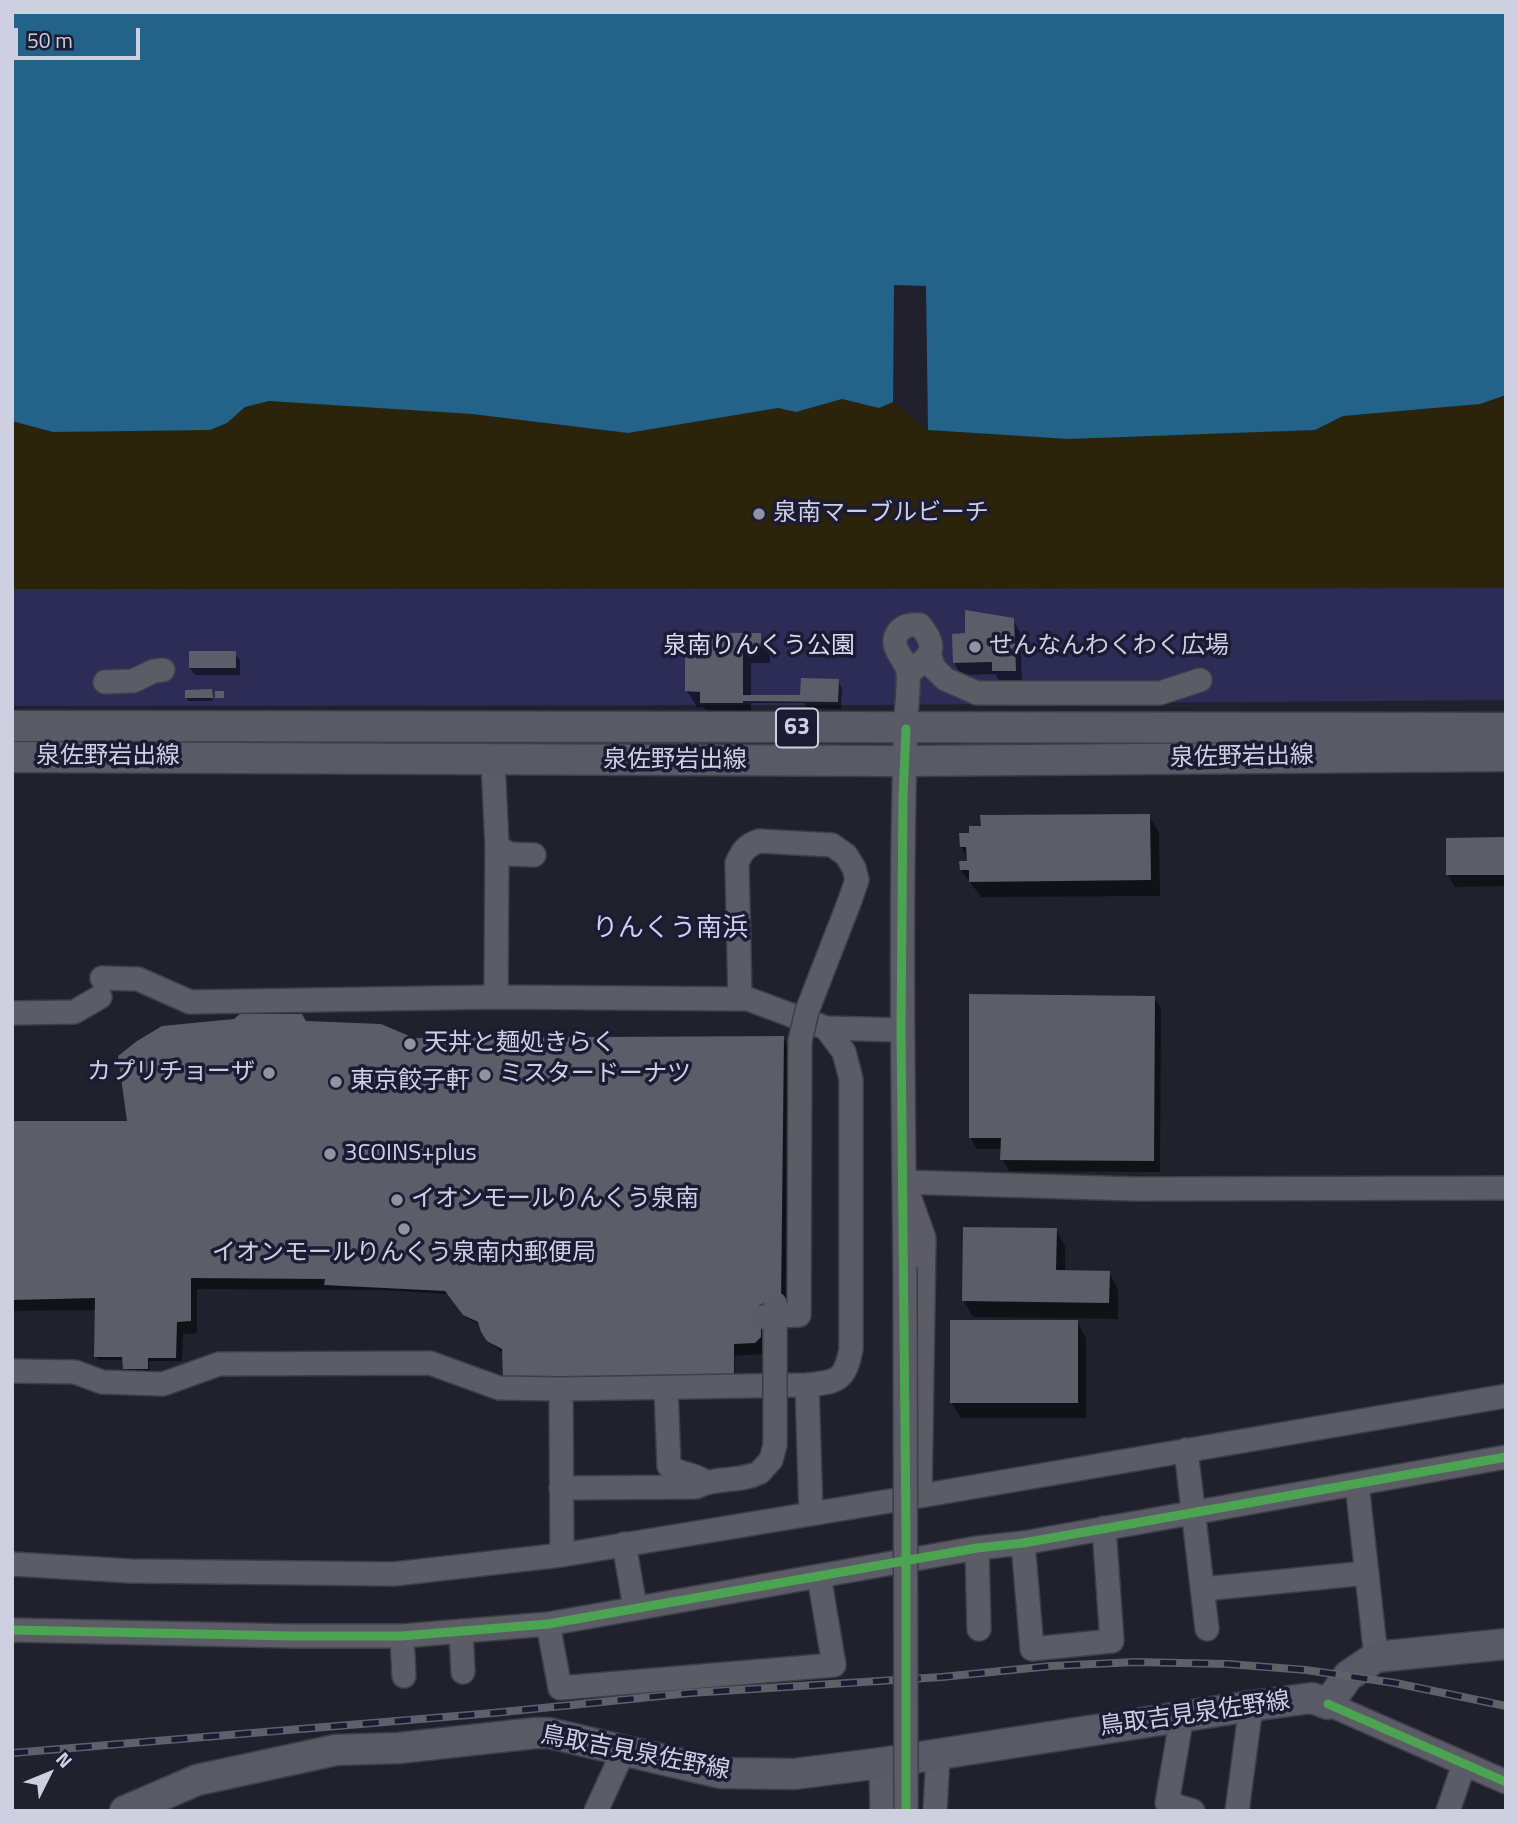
<!DOCTYPE html>
<html>
<head>
<meta charset="utf-8">
<style>
	body { margin:0 }
	#map { position:relative; width:1518px; height:1823px; overflow:hidden; background:#21212e; font-family:"Titillium Web",sans-serif }
	canvas { display:block }
	.frame { position:absolute; inset:0; border:14px solid #ced0e1; pointer-events:none }
	.north { position:absolute; left:14px; top:1739px; width:70px; height:70px; -webkit-text-stroke:5px #1b1b34; paint-order:stroke; rotate:47deg; font-size:19px; font-weight:700; line-height:28px; text-align:center; color:#ced0e1 }
	.north::after { content:''; display:block; margin:auto; width:24px; height:32px; background:#ced0e1; clip-path:polygon(50% 0,100% 100%,50% 72%,0 100%) }
	.scale { position:absolute; left:14px; top:28px; width:126px; height:32px; box-sizing:border-box; border:4px solid #ced0e1; border-top:0; padding-left:9px; font-size:21px; line-height:24px; white-space:nowrap; color:#ced0e1; -webkit-text-stroke:5px #1b1b34; paint-order:stroke }
</style>
</head>
<body>
<div id="map">
<canvas width="1518" height="1823"></canvas>
<div class="frame"></div>
<div class="north">N</div>
<div class="scale">50 m</div>
</div>
<script>
const context = document.querySelector('canvas').getContext('2d');
context.lineJoin = 'round';
function paint(path, color) { context.fillStyle = color; context.fill(path, 'evenodd'); }
function strokePath(path, color, width, dash) { context.strokeStyle = color; context.lineWidth = width; context.lineCap = dash ? 'butt' : 'round'; context.setLineDash(dash || []); context.stroke(path); }
function write(font, color, halo, rows, align = 'center') {
  context.font = font + ' "Titillium Web","Noto Sans JP",sans-serif'; context.lineWidth = 7; context.setLineDash([]); context.textBaseline = 'middle'; context.strokeStyle = halo; context.fillStyle = color; for (const [text, x, y, turn = 0] of rows) {
    context.save(); context.translate(x, y); context.rotate((+turn || 0) * Math.PI / 180); context.textAlign = isNaN(turn) ? turn : align; if (halo) context.strokeText(text, 0, 0); context.fillText(text, 0, 0); context.restore();
  }
}
paint(new Path2D(`
	M1506,588v112l-642,5 -852,1v-117z`), '#2c2c57');
paint(new Path2D(`
	M1506,395v193l-1494,1v-168l41,11 174,-9 18,-16 24,-6 203,13 156,19 150,-25 18,4 46,-13 37,9 14,-6 35,28 141,9 246,-9 28,-14 137,-12z`), '#2b240a');
paint(new Path2D(`
	M12,12h1494v383l-26,9 -137,12 -28,14 -246,9 -141,-9 -2,-144 -32,-1 -1,117 -14,6 -37,-9 -46,13 -18,-4 -150,25 -156,-19 -203,-13 -24,6 -18,16 -17,7 -157,2 -41,-11z`), '#236289');
paint(new Path2D(`
	M1013,620l7,12 2,50 -21,1 -6,-9 -34,1 -7,-12 13,-28z
	M687,635h73l10,16v12h-19v34h48l3,5 1,-23 35,2 4,7 -1,21 -34,-1 -3,-5h-53v16h-40l-7,-12h-7l-10,-16z
	M235,653l5,8v14h-45l-5,-7z
	M211,691l2,10h-25l-1,-3z
	M1149,816l10,16 1,64 -179,1 -20,-27 8,-8 -8,-15 10,-12 11,-7z
	M1506,839v47l-51,1 -7,-12z
	M1154,997l7,12 -1,163 -151,-1 -7,-12v-10h-25l-7,-12z
	M305,1023l108,17 370,-2 7,12 -3,264 -20,36 -5,4 -27,2v22l-229,2 -2,-26 -14,-12 -9,-17 -14,-7 -19,-24 -69,-4 -182,-1v44l-14,1 -1,27h-33v11h-23l-2,-12h-26l-2,-4 1,-46 -85,1v-188h117z
	M1056,1230l9,16v26l44,1 9,16v30l-145,-2 -9,-16z
	M1077,1322l9,16v80h-125l-10,-16z`), '#0007');
paint(new Path2D(`
	M965,610l49,8 2,53h-24v-9l-39,1 -1,-29 13,-1z
	M685,633h76l1,14h-19v48h57l1,-17 38,1 -1,23 -95,-1v2h-43v-11l-15,-1z
	M189,651h47v17h-47z
	M212,689l1,9h-28v-8z
	M215,691h9v7h-9z
	M1150,814l1,66 -182,2v-12h-9l-1,-9h8l-1,-14h-6l-1,-14h10v-7h12l-1,-11z
	M1506,837v38h-60v-37z
	M969,994l186,2 -1,165 -154,-1 1,-22h-32z
	M240,1014h62l4,7 75,3 33,14 370,-2 -3,267 -20,2v32l-6,6 -21,1v32l-231,1 -1,-28 -15,-8 -6,-9 -3,-10 -15,-7 -18,-24 -121,-6 1,-6 -134,-1v43l-14,1 -1,36h-28v11h-25l-1,-12h-28l1,-59 -83,2v-179h115l-9,-65 19,-15 25,-15 72,-7z
	M963,1227l94,1 -1,42 54,1 -1,32 -147,-2z
	M950,1320h128v83h-128z`), '#5c5d69');
const minor = new Path2D(`
	M930,656l4,12 11,11 32,14h183l40,-13
	M105,682l28,-1 21,-10 9,-1
	M493,761l4,85 -1,151
	M497,846l12,8 25,1
	M102,978l36,1 52,23 306,-5 252,2 78,29 75,2
	M740,999l-3,-136c5,-12 10,-18 22,-22l73,4 14,10 8,13 3,12 -8,23
	M12,1013l62,-1 26,-15
	M905,1267c-2,-184 -5,-368 1,-552 1,-8 3,-37 2,-43 -2,-13 -19,-24 -11,-38 5,-9 14,-10 23,-9 20,25 10,31 -11,48
	M12,1371l63,1 27,10 61,2 56,-20 211,-1 69,25 62,1 246,-4c30,-3 38,-4 44,-36v-270l-7,-27 -18,-24
	M807,1385l4,129
	M666,1388l3,78c9,9 23,6 36,16
	M561,1389l1,166
	M1186,1450l21,179
	M1357,1484l19,173
	M561,1488l135,-1c20,-11 44,-4 64,-15
	M920,1496l4,-258 -20,-56 231,7 371,-1
	M1023,1543l9,106 80,-8 -8,-113
	M624,1544l11,63
	M977,1548l2,81
	M12,1564l119,7 263,3 168,-19 358,-59 586,-100
	M1203,1589l164,-16
	M548,1624l12,64 274,-23 -15,-89
	M12,1630l280,6h110l146,-12 429,-76 46,-5 483,-86
	M461,1631l2,41
	M402,1636l2,40
	M1328,1704l178,78
	M1182,1716l-15,87 26,8
	M881,1763l1,48
	M596,1811l27,-59
	M935,1811l3,-57
	M1237,1811l14,-105
	M1448,1811l16,-47`);
const major = new Path2D(`
	M12,726l1494,2
	M12,757l891,4 603,-5
	M125,1811l72,-31 139,-30 63,-2 137,-15h13l171,40 74,1 87,-11 370,-57 61,-8 16,6 20,-28 28,-19 130,-13`);
strokePath(minor, '#3e3e4a', 26);
strokePath(major, '#3e3e4a', 33);
strokePath(minor, '#5b5c66', 23);
strokePath(major, '#5a5a67', 30);
const rail = new Path2D(`
	M12,1753l481,-40 197,-20 252,-16 109,-11 85,-4 92,2 78,6 89,13 111,23`);
strokePath(rail, '#60606a', 8);
strokePath(rail, '#1b1b34', 5, [16]);
const minorBridge = new Path2D(`
	M905,1267l1,544
	M760,1317l39,-2 1,-274 7,-30 42,-108
	M760,1472l11,-12 4,-15v-142`);
strokePath(minorBridge, '#3e3e4a', 26, []);
strokePath(minorBridge, '#5b5c66', 23);
strokePath(new Path2D(`
	M12,1630l280,6h110l146,-12 429,-76 46,-5 483,-86
	M1328,1704l178,78
	M906,1811v-282l-5,-499 2,-233 3,-68`), '#4ca352', 9);
for (const [x, y, r, color] of [
	[759,514,7,"#9193a2"],
	[975,647,7,"#9193a2"],
	[410,1044,7,"#9193a2"],
	[269,1073,7,"#9193a2"],
	[485,1075,7,"#9193a2"],
	[336,1082,7,"#9193a2"],
	[330,1154,7,"#9193a2"],
	[397,1200,7,"#9193a2"],
	[404,1229,7,"#9193a2"]
]) { const dot = new Path2D(); dot.arc(x, y, r, 0, 2 * Math.PI); context.fillStyle = color; context.fill(dot); strokePath(dot, '#1b1b34', 2.5); }
for (const [x, y, w] of [
	[797,728,42]
]) { const box = new Path2D(); box.roundRect(x - w / 2, y - 19.5, w, 39, 5); context.fillStyle = '#1b1b34'; context.fill(box); strokePath(box, '#ced0e1', 2); }
write('bold 23px', '#ced0e1', null, [
	["63",797,728]
]);
write('24px', '#ced0e1', '#1b1b34', [
	["泉南マーブルビーチ",773,514],
	["せんなんわくわく広場",989,647],
	["天丼と麺処きらく",424,1044],
	["カプリチョーザ",255,1073,"right"],
	["ミスタードーナツ",499,1075],
	["東京餃子軒",350,1082],
	["3COINS+plus",344,1154],
	["イオンモールりんくう泉南",411,1200],
	["イオンモールりんくう泉南内郵便局",404,1254,"center"]
], 'left');
write('24px', '#d8daf0', '#1b1b34', [
	["泉南りんくう公園",759,647]
]);
write('24px', '#ced0e1', '#1b1b34', [
	["泉佐野岩出線",108,757],
	["泉佐野岩出線",1242,758,-1],
	["泉佐野岩出線",675,761],
	["鳥取吉見泉佐野線",1195,1715,-8],
	["鳥取吉見泉佐野線",635,1754,11]
]);
write('26px', '#cdd0f2', '#1b1b34', [
	["りんくう南浜",670,930]
]);
</script>
</body>
</html>
